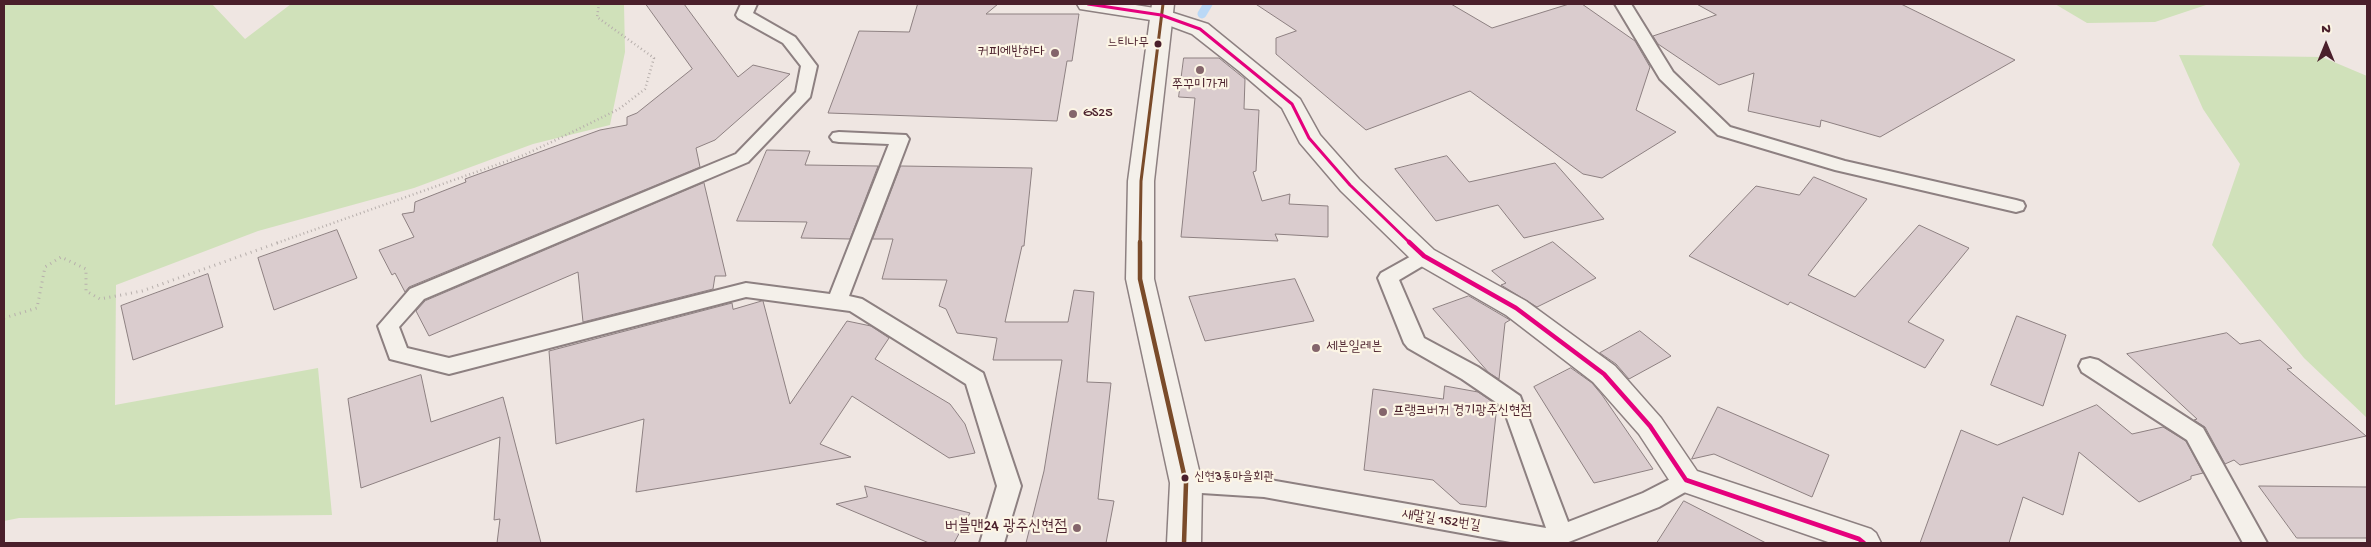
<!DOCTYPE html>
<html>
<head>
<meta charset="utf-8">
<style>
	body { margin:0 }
	#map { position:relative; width:2371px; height:547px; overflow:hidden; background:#efe6e2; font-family:"Gochi Hand",sans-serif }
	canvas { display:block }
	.frame { position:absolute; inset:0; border:5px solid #4a1f2b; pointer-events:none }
	.north { position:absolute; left:2301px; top:20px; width:50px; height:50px; -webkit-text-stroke:4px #fcf5e5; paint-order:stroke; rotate:0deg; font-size:14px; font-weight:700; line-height:20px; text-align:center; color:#4a1f2b }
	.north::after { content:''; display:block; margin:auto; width:18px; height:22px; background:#4a1f2b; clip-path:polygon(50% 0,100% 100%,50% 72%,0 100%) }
</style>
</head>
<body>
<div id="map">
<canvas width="2371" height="547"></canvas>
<div class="frame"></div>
<div class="north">N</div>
</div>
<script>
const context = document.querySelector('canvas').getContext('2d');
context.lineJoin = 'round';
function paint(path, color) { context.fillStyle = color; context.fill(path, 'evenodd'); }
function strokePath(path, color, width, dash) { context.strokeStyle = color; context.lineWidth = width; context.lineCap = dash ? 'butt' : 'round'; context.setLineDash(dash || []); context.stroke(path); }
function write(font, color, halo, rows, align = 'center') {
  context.font = font + ' "Gochi Hand","Poor Story",sans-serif'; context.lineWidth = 4.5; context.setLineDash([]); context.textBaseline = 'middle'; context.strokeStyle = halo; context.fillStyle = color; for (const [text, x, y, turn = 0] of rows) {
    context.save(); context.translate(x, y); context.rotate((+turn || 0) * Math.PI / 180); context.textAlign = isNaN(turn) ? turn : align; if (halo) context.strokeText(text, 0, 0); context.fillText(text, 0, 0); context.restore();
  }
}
paint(new Path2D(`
	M4,4h208l33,35 46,-35h333l1,48 -15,73 -77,19 -119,44 -156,43 -142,54 -1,120 203,-37 14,147 -313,3 -15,3z
	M2055,4h154l-54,18 -68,1z
	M2179,55l143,2 45,19v342l-63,-60 -92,-113 28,-81 -37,-55z`), '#d0e1ba');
strokePath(new Path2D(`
	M1202,14l6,-10`), '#bad8f6', 9);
const building = new Path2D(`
	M646,4h38l54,73 15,-12 37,9 -75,66 -19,8 4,19 -291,120 -4,5 -10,-19 -3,2 -13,-25 35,-13 -12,-23 12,-2 1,-10 51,-20 -1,-3 135,-49 27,-5v-8l10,-4 55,-44z
	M918,4h80l-12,10h93l-7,47h-5l-10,60 -229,-8 31,-82 50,1z
	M1256,4h195l41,24 77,-24h13l53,37 15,26 -14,43 40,22 -74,46 -19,-4 -113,-83 -104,39 -90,-76v-16l20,-7z
	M1697,4h204l114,56 -135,77 -59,-17 -1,7 -72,-16 6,-38 -35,12 -61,-41 -5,-8 63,-21z
	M1184,58h35l26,21 -1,30 15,1 -3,61 -3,1 9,29 28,-7 -1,10 39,2v31l-53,-3 3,7 -97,-4 14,-139 -16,-1z
	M767,150l43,1 -5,14 73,1 -28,73 -49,-1 6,-16 -70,-1z
	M1447,156l22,26 86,-19 49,56 -80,19 -26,-33 -62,16 -41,-52z
	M901,166l131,2 -8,78h-2l-17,76h63l6,-32 20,2 -7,90 24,1 -13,116 16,2 -8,42h-80l18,-72 18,-111h-69l4,-22 -40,-5 -11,-24 -7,-3 8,-26 -65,-1 11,-40h-20z
	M1814,177l53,22 -59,76 47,22 64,-72 50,23 -61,74 36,18 -19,28 -135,-66 -2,3 -99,-49 67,-70 43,9z
	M704,183l22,93h-11l-2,13 -130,33 -5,-50 -149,64 -13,-25 9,-10z
	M337,230l20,48 -83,32 -16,-52z
	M1553,242l43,36 -59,29 -36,-22 5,-2 -14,-12z
	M208,274l15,53 -90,33 -12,-54z
	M1295,279l19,42 -109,20 -16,-44z
	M1469,296l41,24 -5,3 -6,56 -10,-6 -56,-64z
	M763,301l27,103 57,-83 24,5 18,12 -14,21 75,45 15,20 10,29 -26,5 -97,-62 -32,48 31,13 -215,35 8,-73 -88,25 -7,-93 183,-48 1,6z
	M2017,316l49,19 -23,71 -52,-21z
	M1640,331l31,25 -42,23 -13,-15 -16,-11z
	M2227,333l13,11 20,-4 32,28 -5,1 79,67 -126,29 -6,-5 -9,4 -20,-37 -11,-7 3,-1 -70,-65z
	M1571,368l21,15 10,12 51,74 -59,14 -60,-96z
	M421,375l10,47 72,-25 38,146h-44l3,-24 -6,1 6,-83 -139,51 -13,-89z
	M1445,386l33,6 19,13 -11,102 -26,-3 -27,-24 -69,-10 9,-81 70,10z
	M2097,405l35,29 31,-7 23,14 17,32 -12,3v3l-52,23 -60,-50 -16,63 -40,-18 -14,46h-89l41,-113 36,15z
	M1718,407l111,48 -17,42 -98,-43 -22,5z
	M865,486l105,27 -16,30h-25l-93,-39 31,-7z
	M2259,486l108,1v51h-70z
	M1684,501l82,42h-109z`);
paint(building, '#daccce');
strokePath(building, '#8d8081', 1);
const service = new Path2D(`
	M741,4h16l-4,9 42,24 22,29 -7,31 -62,65 -324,137 -25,28 8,21 42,10 297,-75 84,11 59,-150 -50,-2 -6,-1 -3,-4 3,-4 6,-1 67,3 3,4 -60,157 13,3 121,74 38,113 -17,57h-24l17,-57 -31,-102 -116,-73 -104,-14 -297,77 -59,-15 -12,-33 32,-37 326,-135 60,-62 5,-26 -18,-23 -45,-25 -2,-3z
	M1615,4h16l42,68 57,55 115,34 171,39 7,2 2,4 -2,4 -7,2 -181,-42 -117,-35 -58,-56z
	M1424,249l7,2 3,5 -3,5 -32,19 25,58 54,29 42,29 48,126 75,-29 43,-22 8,2 4,7 -4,7 -35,20 -93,36h-50l-252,-46 -78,-5 -8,-2 -4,-7 4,-7 8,-2 78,5 282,49 -43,-121 -41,-28 -54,-31 -4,-5 -26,-65 3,-5z
	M2090,358l8,2 105,68 64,115h-24l-56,-103 -105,-68 -3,-6 3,-6z`);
const minor = new Path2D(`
	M1077,4h52l32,5 47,15 92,75 20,36 39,44 75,71 92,51 89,65 46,52 36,53 174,58 5,4 5,10h-50l-156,-54 -36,-55 -46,-52 -87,-67 -92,-53 -73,-71 -41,-48 -18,-35 -43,-37 -47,-37 -35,-13 -77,-12z`);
const tertiary = new Path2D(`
	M1152,4h22l-20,177v98l48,204 -1,60h-34l3,-60 -44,-204 2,-98z`);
strokePath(service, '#8d8081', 4);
strokePath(minor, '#8d8081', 3);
strokePath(tertiary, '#8d8081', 3);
strokePath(new Path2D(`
	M277,243l247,-88 36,-17 59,-29 26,-20 9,-31 -57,-41 2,-13`), '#b7afac', 2.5, [1, 3]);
strokePath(new Path2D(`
	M4,318l33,-10 8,-41 16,-10 25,12v22l14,8 42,-8 138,-49`), '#b7afac', 3, [1, 4.5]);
paint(service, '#f4f0ea');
paint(minor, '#f4f0ea');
paint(tertiary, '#f4f0ea');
strokePath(new Path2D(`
	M1140,243l1,-62 22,-177`), '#7a4b2a', 3);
strokePath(new Path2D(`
	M1140,242v37l46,204 -2,60`), '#7a4b2a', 4.5);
strokePath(new Path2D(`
	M1088,4l73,11 39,14 92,75 17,34 41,47 60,58`), '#e5007d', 3);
strokePath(new Path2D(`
	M1409,242l15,14 92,52 88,66 46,52 36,54 173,59 5,4`), '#e5007d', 4.5);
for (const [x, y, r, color] of [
	[1158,44,4.5,"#4a1f2b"],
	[1055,53,5,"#84656b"],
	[1200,70,5,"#84656b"],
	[1073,114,5,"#84656b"],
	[1316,348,5,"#84656b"],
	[1383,412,5,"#84656b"],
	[1185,478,4.5,"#4a1f2b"],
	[1077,528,5,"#84656b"]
]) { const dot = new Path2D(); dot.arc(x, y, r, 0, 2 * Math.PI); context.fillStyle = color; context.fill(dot); strokePath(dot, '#fcf5e5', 2); }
write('13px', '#4a1f2b', '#fcf5e5', [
	["느티나무",1149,44],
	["신현3통마을회관",1194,478,"left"]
], 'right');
write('14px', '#4a1f2b', '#fcf5e5', [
	["커피에반하다",1045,53,"right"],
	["쭈꾸미가게",1200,86,"center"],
	["GS25",1083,114],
	["세븐일레븐",1326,348],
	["프랭크버거 경기광주신현점",1393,412]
], 'left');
write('14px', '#4a1f2b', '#fcf5e5', [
	["새말길 152번길",1441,521,9]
]);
write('16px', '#4a1f2b', '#fcf5e5', [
	["버블맨24 광주신현점",1067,528]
], 'right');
</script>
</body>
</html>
